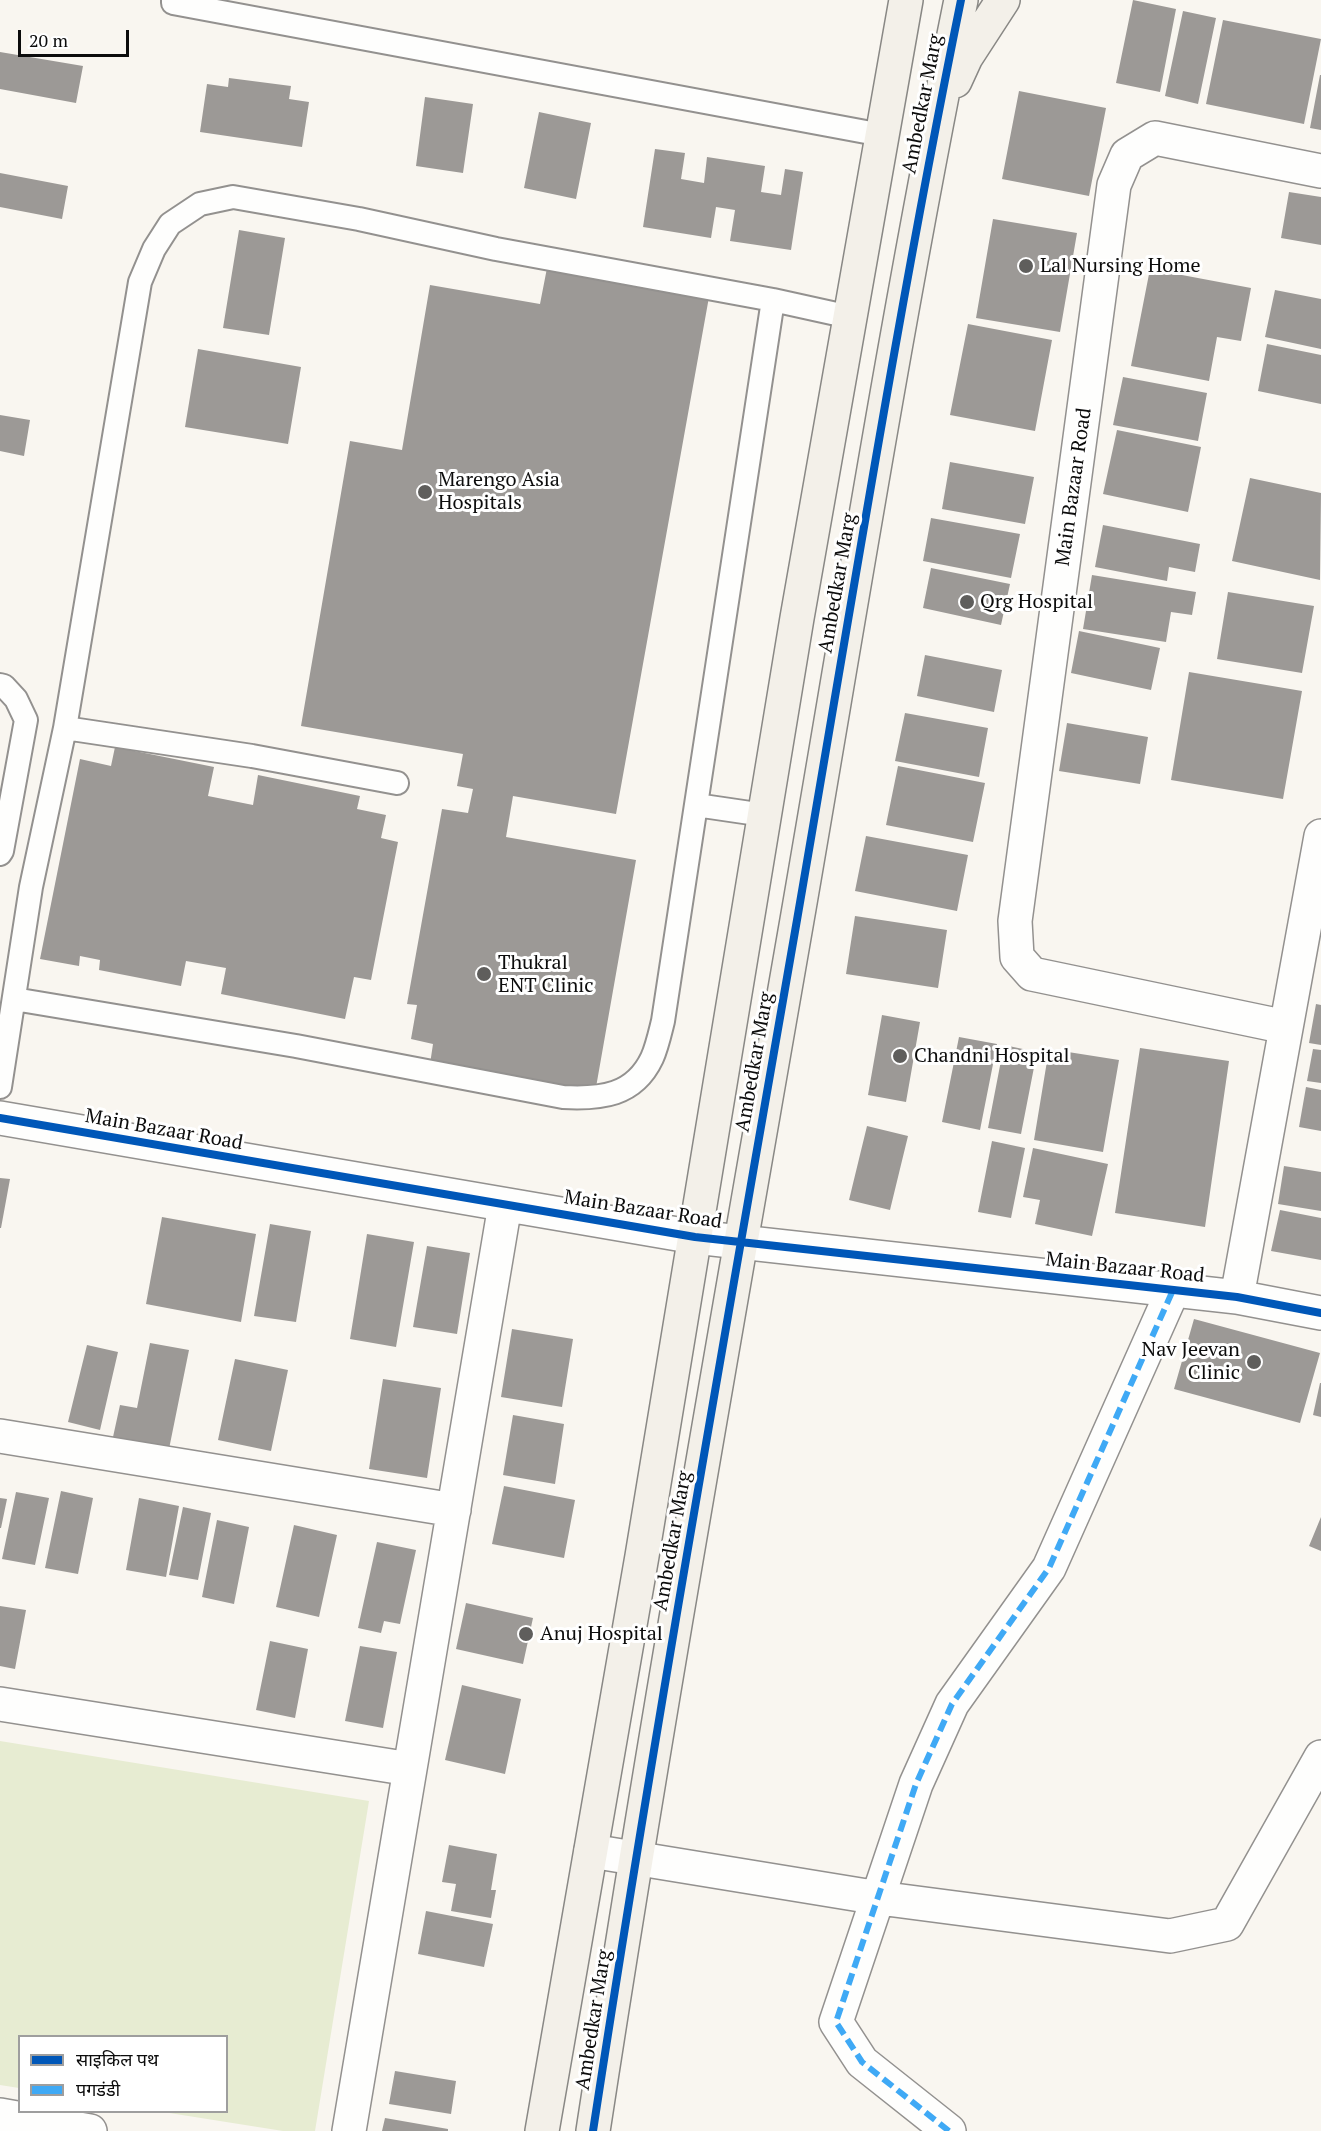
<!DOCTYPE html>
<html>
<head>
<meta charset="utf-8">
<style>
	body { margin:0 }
	#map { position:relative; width:1321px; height:2131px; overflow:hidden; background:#f9f6f0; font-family:"PT Serif","Noto Sans Devanagari",serif }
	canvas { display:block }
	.legend { position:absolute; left:18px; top:2035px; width:210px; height:78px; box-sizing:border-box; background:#fff; border:2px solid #9e9e9e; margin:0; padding:8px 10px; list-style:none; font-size:18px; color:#0c0c0c }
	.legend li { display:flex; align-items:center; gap:12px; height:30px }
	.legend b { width:30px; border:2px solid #9e9e9e }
	.scale { position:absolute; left:18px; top:30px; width:111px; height:27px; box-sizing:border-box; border:3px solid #0c0c0c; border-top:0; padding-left:8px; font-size:18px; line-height:21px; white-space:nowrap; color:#0c0c0c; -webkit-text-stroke:4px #fff; paint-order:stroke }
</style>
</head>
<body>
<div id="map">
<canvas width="1321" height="2131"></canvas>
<ul class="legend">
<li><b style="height:8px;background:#0057b8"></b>साइकिल पथ</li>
<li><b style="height:8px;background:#3fa9f5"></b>पगडंडी</li>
</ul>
<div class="scale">20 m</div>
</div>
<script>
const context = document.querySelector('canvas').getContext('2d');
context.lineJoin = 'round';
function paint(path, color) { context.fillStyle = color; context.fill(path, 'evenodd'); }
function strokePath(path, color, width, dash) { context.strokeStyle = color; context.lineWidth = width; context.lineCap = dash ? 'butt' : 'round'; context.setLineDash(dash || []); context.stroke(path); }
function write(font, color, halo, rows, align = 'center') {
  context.font = font + ' "PT Serif",serif'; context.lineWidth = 6; context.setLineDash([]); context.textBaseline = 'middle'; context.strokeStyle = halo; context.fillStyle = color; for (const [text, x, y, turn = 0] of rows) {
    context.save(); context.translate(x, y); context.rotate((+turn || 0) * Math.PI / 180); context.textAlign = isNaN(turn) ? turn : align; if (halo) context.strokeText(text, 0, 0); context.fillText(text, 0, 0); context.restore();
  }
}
paint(new Path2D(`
	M0,1741l369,60 -54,330h-32l-120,-19h63v-76h-206l-1,52 -19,-3z`), '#e7ecd2');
paint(new Path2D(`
	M1133,0l43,9 -16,83 -44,-9z
	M1183,11l33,7 -18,86 -33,-8z
	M1223,20l98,19 -17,85 -98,-20z
	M0,52l83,14 -7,37 -76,-14z
	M1320,75h1v55l-11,-2z
	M229,78l62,8 -2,13 20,3 -7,45 -102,-15 7,-48 21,3z
	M1019,91l87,17 -17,88 -87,-17z
	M425,97l48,7 -10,69 -47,-7z
	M539,112l52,11 -15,76 -52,-11z
	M655,149l30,4 -4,26 23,4 3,-26 58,9 -4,26 20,3 4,-26 18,3 -12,78 -61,-9 5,-31 -19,-3 -5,31 -68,-11z
	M0,173l68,13 -6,33 -62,-12z
	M1289,192l32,5v48l-40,-7z
	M993,219l84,14 -17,99 -84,-14z
	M239,230l46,8 -16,97 -46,-7z
	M547,268l162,29 -93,517 -103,-18 -7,41 130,23 -41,233 -165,-29 3,-20 -22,-5 6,-34 -10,-1 35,-195 26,4 5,-24 -16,-3 6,-32 -162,-28 49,-285 52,9 28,-165 110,19z
	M1150,269l101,19 -10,53 -24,-4 -8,44 -78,-15z
	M1275,290l46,9v50l-56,-12z
	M968,324l84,16 -17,91 -85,-16z
	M1267,344l54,11v49l-63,-13z
	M198,349l103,18 -13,77 -103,-17z
	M1123,377l84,16 -9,48 -85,-16z
	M0,415l30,5 -6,36 -24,-5z
	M1117,430l84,17 -13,65 -85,-18z
	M950,462l84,15 -9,47 -83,-15z
	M1250,478l71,15 -1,87 -88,-19z
	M931,518l89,16 -9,44 -88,-17z
	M1103,525l97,19 -5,28 -26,-5 -2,14 -72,-14z
	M931,568l79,16 -9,41 -78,-17z
	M1092,575l104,17 -4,23 -21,-3 -5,30 -83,-13z
	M1228,592l86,14 -12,67 -85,-14z
	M1079,631l81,17 -9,42 -80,-17z
	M925,655l77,15 -8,42 -77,-16z
	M1189,672l113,19 -19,108 -112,-19z
	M905,713l83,15 -9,49 -84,-16z
	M1067,723l81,14 -8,47 -81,-13z
	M115,747l99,20 -6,29 45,9 5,-30 102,21 -3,13 29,6 -5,23 17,4 -27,138 -17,-3 -9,42 -124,-25 5,-26 -40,-7 -5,25 -82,-16 1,-10 -20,-4 -1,10 -39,-7 40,-200 31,7z
	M898,766l87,17 -12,59 -87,-17z
	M866,836l102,19 -11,56 -102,-20z
	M855,916l92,14 -9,58 -92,-14z
	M1316,1004l5,1v40l-12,-2z
	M882,1015l38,7 -14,80 -38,-7z
	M959,1037l38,7 -17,86 -38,-8z
	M1004,1045l33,7 -16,82 -33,-6z
	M1140,1048l89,13 -24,166 -90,-14z
	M1049,1049l70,11 -16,92 -69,-12z
	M1313,1049l8,1v33l-14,-2z
	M1306,1087l15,3v41l-22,-4z
	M867,1126l41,10 -18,74 -41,-10z
	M992,1141l33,7 -14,70 -33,-6z
	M1033,1148l75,16 -16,72 -57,-12 5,-24 -17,-3z
	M1284,1166l37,6v39l-43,-7z
	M0,1178l10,1 -9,49h-1z
	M1280,1210l41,8v42l-50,-9z
	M162,1217l94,17 -15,88 -95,-18z
	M270,1224l41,7 -15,91 -42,-6z
	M367,1234l47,8 -18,105 -46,-8z
	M427,1246l43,7 -13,81 -44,-7z
	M1194,1319l126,34 -20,70 -126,-34z
	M512,1329l61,10 -11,68 -61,-10z
	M150,1343l39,7 -20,99 -56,-12 7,-32 17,3z
	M87,1345l31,7 -18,78 -32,-8z
	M235,1359l53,11 -17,81 -53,-11z
	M383,1379l58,9 -14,90 -58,-9z
	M1320,1383h1v34l-8,-2z
	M513,1415l51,9 -9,60 -52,-9z
	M504,1486l71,14 -11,58 -72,-14z
	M61,1491l32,7 -15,76 -33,-6z
	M16,1492l33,6 -14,67 -33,-6z
	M0,1498l7,1 -6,29h-1z
	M139,1498l40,8 -13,71 -40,-7z
	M183,1507l28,6 -13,67 -29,-5z
	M1321,1517v34l-12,-5z
	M217,1520l32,7 -15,77 -32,-7z
	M294,1525l43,10 -18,82 -43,-10z
	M377,1542l39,8 -16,74 -16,-3 -3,12 -23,-5z
	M466,1603l67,15 -10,46 -67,-15z
	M0,1606l26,4 -11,59 -15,-3z
	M270,1641l38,8 -13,69 -39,-8z
	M360,1646l37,6 -14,76 -38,-7z
	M462,1685l59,14 -16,75 -60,-14z
	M449,1845l48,9 -6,36h5l-5,28 -40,-7 5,-27 -14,-2z
	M426,1911l67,13 -9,43 -66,-13z
	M395,2071l61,10 -5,33 -62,-10z
	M385,2118l63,11v2h-66z`), '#9c9996');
const lane = new Path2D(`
	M173,0v3l709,132
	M0,685l4,1 12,13 10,21 -24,131 -2,3
	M65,728l187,28 145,27
	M696,805l68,10
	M14,999l282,47 267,51c38,2 71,-1 89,-39 5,-11 8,-25 11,-37l110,-721
	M0,1087l31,-200 34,-159 75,-446 14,-33 16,-25 30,-20 33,-7 126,22 137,30 277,51 77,17`);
const street = new Path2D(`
	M1286,1027l-254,-53 -15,-17 -2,-36 99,-736 13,-30 28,-17 166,33
	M0,1118l695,119 542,60 84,16
	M1237,1297l84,-461
	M0,1436l454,74
	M0,1704l410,65
	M591,1851l288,47 291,38 57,-12 94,-167
	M0,2115l90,16
	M349,2131l156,-926
	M949,2131l-87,-69 -26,-40 80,-238 36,-80 97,-136 124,-278`);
const secondary = new Path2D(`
	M955,81l11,-24 37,-57
	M542,2131l100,-575 155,-938 109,-618
	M593,2131c62,-405 134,-808 204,-1211 53,-307 102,-615 164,-920`);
strokePath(lane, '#93918f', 26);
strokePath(street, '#93918f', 36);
strokePath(secondary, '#898885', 36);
strokePath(lane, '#fefefd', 22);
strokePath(street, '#fefefd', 33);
strokePath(secondary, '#f3f0e9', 33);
strokePath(new Path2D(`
	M949,2131l-87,-69 -26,-40 80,-238 36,-80 97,-136 124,-278`), '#3fa9f5', 6, [12, 6]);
strokePath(new Path2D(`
	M0,1118l695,119 542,60 84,16
	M593,2131c62,-405 134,-808 204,-1211 53,-307 102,-615 164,-920`), '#0057b8', 8);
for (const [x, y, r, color] of [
	[1026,266,8,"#5f5e5c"],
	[425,492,8,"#5f5e5c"],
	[967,602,8,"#5f5e5c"],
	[484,974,8,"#5f5e5c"],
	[900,1056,8,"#5f5e5c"],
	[1254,1362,8,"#5f5e5c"],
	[526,1634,8,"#5f5e5c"]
]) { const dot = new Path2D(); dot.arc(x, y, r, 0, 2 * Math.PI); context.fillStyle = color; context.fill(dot); strokePath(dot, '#fff', 2); }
write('20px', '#0c0c0c', '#fff', [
	["Ambedkar Marg",923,104,-79],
	["Main Bazaar Road",1074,487,-82],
	["Ambedkar Marg",838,583,-80],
	["Ambedkar Marg",755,1062,-80],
	["Main Bazaar Road",164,1130,10],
	["Main Bazaar Road",643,1210,9],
	["Main Bazaar Road",1125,1268,6],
	["Ambedkar Marg",673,1541,-80],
	["Ambedkar Marg",594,2020,-81]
]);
write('20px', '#0c0c0c', '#fff', [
	["Lal Nursing Home",1040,266],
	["Marengo Asia",438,480],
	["Hospitals",438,503],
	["Qrg Hospital",980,602],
	["Thukral",498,963],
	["ENT Clinic",498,986],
	["Chandni Hospital",914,1056],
	["Nav Jeevan",1240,1350,"right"],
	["Clinic",1240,1373,"right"],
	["Anuj Hospital",540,1634]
], 'left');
</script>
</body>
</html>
